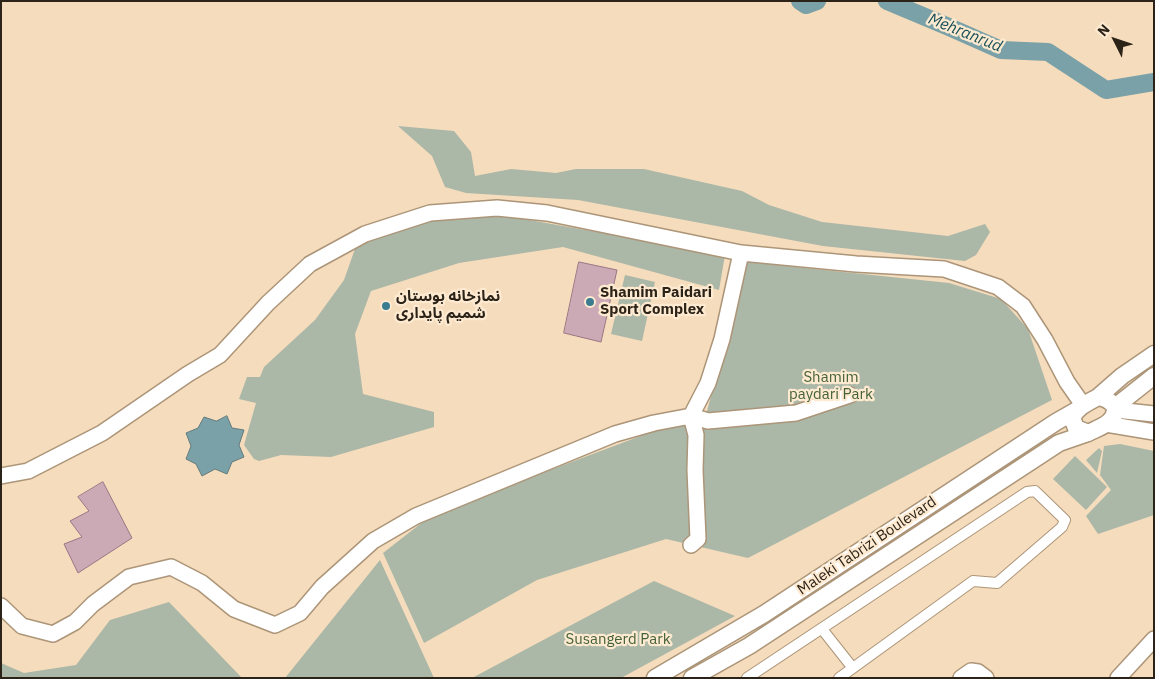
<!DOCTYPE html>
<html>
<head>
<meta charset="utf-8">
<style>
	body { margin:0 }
	#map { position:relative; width:1155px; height:679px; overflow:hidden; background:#f5dcbd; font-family:"IBM Plex Sans",sans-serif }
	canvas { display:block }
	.frame { position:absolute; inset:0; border:2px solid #2c2318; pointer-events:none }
	.north { position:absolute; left:1090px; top:15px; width:50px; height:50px; -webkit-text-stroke:4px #feead1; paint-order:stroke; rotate:311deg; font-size:14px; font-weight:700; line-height:20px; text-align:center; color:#2c2318 }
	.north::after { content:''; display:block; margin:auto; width:18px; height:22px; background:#2c2318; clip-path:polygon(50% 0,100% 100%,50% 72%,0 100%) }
</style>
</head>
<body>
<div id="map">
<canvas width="1155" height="679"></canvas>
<div class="frame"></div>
<div class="north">N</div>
</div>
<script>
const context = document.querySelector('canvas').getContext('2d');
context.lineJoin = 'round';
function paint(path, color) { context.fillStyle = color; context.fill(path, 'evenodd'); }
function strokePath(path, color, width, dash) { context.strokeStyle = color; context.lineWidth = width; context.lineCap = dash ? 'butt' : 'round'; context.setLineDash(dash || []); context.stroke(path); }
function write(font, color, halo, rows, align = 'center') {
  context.font = font + ' "IBM Plex Sans","Noto Sans Arabic",sans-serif'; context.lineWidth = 4.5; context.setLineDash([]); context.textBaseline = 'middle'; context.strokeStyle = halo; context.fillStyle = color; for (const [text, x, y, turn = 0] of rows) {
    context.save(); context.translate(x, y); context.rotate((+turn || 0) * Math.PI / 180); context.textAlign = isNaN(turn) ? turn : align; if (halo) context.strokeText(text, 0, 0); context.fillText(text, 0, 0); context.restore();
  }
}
paint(new Path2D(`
	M398,126l56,5 17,21 4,24 36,-7 45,4 20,-4h68l98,22 27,14 53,17 126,14 37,-12 5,8 -14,23 -11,6 -142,-15 -245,-46 -112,-7 -21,-6 -13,-31z
	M496,214l229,41 -6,35 -156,-43 -104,16 -88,28 -16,43 8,60 71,18v15l-103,30 -50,-2 -22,6 -5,-2 -10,-14 12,-42 -17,-4 8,-22h13l4,-10 51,-47 29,-40 12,-34 75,-25z
	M747,262l202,21 52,16 27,30 24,71 -304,158 -82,-19 -129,41 -113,63 -41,-90 50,-39 274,-103z
	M625,275l30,7 -13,59 -31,-7z
	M1120,444l34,7v64l-56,19 -12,-18 25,-26 -11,-15 4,-29z
	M1099,448l3,3 -5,22 -11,-13z
	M1075,456l32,31 -21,23 -33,-31z
	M380,560l54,118h-149z
	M654,581l81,35 -114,62h-149z
	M169,602l73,76h-241v-15l23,10 52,-8 34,-45z`), '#abb7a7');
const water = new Path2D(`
	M227,416l5,12 12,2 -5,15 5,12 -12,5 -5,12 -12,-5 -13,7 -6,-12 -10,-5 5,-13 -5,-13 12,-5 6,-11 12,4z`);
paint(water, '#7aa1a7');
strokePath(water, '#637b7c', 1);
strokePath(new Path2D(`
	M800,1l6,4 11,-4
	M887,1l62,26 52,23 47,2 58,38 48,-8`), '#7aa1a7', 18);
const building = new Path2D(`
	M579,262l38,8 -16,72 -37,-9z
	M103,482l29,56 -54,35 -14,-29 18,-7 -12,-16 19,-10 -11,-14z`);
paint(building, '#cba9b5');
strokePath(building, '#9a7684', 1);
const street = new Path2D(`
	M822,629l30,38
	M747,678l280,-186 8,-1 30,29 -3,7 -65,56 -24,-2 -134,97`);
const secondary = new Path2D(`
	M1116,410l38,4
	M1106,424l48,8
	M1,476l27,-5 74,-38 86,-59 32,-19 48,-52 42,-39 55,-30 65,-21 67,-5 50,5 194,40 115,11 88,5 54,18 25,19 22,34 22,42 16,23
	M691,545l7,-6 -3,-69 1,-35 -5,-19 17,5 88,-8 54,-18
	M1,606l21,20 31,8 22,-12 18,-18 36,-27 42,-10 31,16 32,26 41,16 25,-12 22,-26 51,-46 43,-25 199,-82 39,-11 37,-7 17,-33 14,-44 19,-86
	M961,678l10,-7 7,1 8,6
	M1118,678l36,-39`);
const primary = new Path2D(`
	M1098,397c8,1 13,4 17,10 1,16 -15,20 -27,26l-12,-5 -4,-10c5,-11 15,-15 26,-21z
	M1098,397l24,-21 32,-22
	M1115,407l39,-31
	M655,678l109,-64 292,-192 21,-12
	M692,678l57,-32 310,-203 29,-10`);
strokePath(street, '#ac9578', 12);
strokePath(secondary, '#ac9578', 18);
strokePath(primary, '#ac9578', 19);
strokePath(street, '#fff', 10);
strokePath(secondary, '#fff', 15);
strokePath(primary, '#fff', 16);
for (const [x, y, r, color] of [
	[590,302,5,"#3c7c90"],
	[386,306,5,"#3c7c90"]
]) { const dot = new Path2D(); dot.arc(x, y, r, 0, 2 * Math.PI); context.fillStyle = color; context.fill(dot); strokePath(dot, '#feead1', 2); }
write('bold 15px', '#2c2318', '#feead1', [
	["Shamim Paidari",600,293],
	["Sport Complex",600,310],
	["نمازخانه بوستان",396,297],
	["شمیم پایداری",396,314]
], 'left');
write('15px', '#436137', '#feead1', [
	["Shamim",831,378],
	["paydari Park",831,395],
	["Susangerd Park",618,640]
]);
write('15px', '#2c2318', '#feead1', [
	["Maleki Tabrizi Boulevard",867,546,-34]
]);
write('italic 16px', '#164f57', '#feead1', [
	["Mehranrud",965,33,22]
]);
</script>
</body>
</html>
